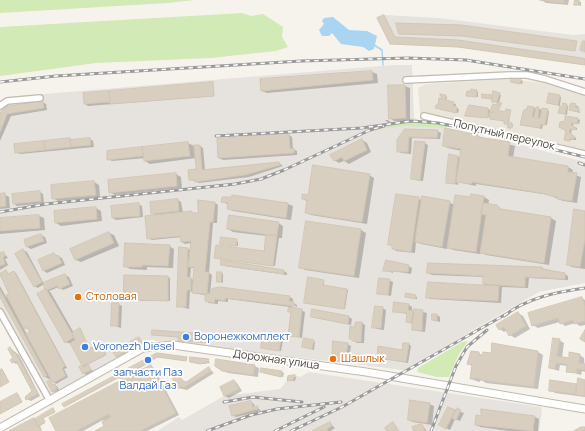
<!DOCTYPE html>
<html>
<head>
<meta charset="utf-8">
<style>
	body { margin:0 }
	canvas { display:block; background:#f6f3ec }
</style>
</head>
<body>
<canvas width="585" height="431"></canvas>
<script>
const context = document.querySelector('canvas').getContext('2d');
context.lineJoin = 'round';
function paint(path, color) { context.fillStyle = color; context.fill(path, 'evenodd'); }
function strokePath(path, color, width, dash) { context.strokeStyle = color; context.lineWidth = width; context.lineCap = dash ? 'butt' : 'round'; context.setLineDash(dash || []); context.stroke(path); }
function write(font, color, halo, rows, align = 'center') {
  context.font = font + ' Manrope,sans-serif'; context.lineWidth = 3.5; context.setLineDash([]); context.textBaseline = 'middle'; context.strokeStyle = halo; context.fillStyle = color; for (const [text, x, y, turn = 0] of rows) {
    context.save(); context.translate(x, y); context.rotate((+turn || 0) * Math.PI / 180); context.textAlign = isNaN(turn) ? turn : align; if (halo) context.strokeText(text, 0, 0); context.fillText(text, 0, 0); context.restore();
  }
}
paint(new Path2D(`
	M510,79l34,4 41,13v56l-165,-39 -2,-25 8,-4z`), '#eae5da');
paint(new Path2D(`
	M384,15l55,3 134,17 12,-1v31l-127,-18 -68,-3 -13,-26z
	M393,65h19l2,53 33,10 31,7v2l32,5 75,20v121l-46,9 -135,78 -254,-30 -101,55 -49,-85v-205l7,-8z
	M309,372l232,35 1,3 -3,21h-382l22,-14 3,3 42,-24 56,-7 7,-8 1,-5 7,-1 5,2z`), '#e6e2dd');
paint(new Path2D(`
	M0,0h194l-26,3 -168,10z
	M242,13l9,3 12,-2 20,13 -1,10 6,10 -12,4 -65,7 -115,5 -96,13v-49z
	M411,121l37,4 -1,3 -39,-2 -30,3 6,-3z
	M468,341l-10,15 -9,21h-12l-20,-5 1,-4 44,-26z`), '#d2eab5');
paint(new Path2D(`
	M333,17l16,13 18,1 10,5 -3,13 -5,2 -6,-4 -22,-3 -9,-11 -3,3h-7l-3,-6 5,-6 -2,-3 2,-3z`), '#a9d4f2');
paint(new Path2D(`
	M541,0h28l-1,5 -22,-2z
	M576,1l5,1v4l-6,-2z
	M372,72l5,2 1,9 -111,10 -5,-2 -1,-11z
	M513,78l10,3 -1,3 -10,-2z
	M213,84l1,12 -126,10 -3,-2z
	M405,86l5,2v33h-16l-4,-3z
	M476,91l2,1v5l-9,-1z
	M499,94l2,1 -5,19 -4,-3 6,-5v-3l-5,-2v-2l-10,-1 11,-1z
	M443,95l4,2 -1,5 10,2 -1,4 4,1 -1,4 -22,-5z
	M559,96l2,1 -1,9 -12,-3z
	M42,102l4,2 1,6 -36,6 -11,25v-27z
	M566,105l2,1 -1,9 -7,-2z
	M571,105l7,1 2,7 -10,-3z
	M470,106l18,3 2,1v5l20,-4 -1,12 4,1 -1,4 -7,-7 -15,-4 -22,-1 -2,-1z
	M533,108l16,3 -2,14h-4l-1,4 -20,-5 6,-13z
	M578,119l2,1 -1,4 -5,-1 -1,3 4,2v2l-5,-1 -1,5 5,4v2h-9v-9l-5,-3z
	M385,120h3l4,3h-4z
	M406,130l31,1 4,2 -1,6 -28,-1 -1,16 -10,-1 -3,-2z
	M289,135l3,2 1,12 4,2v4l-74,5 -4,-2z
	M478,136l37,10 -2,12 55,9 5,3 -1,4 9,3 -4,26 -14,-2 -14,-6 -73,-11v2l-18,-4v3l-11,-3 11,-25 3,1 1,-7 -14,-3 -4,-2z
	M90,139l3,2 1,6 -74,7 -4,-2z
	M362,140l5,3 4,9 -22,12 -5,-3 -5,2 -5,-3z
	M188,143l6,3h6l3,2 2,22 74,-7 4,3 -34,11 -50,6 -9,-4 7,-9 -1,-12 -46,6 -5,-3v-3l-33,3 -4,-2v-7z
	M424,143l4,2 -5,36 -8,-1 -3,-2z
	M176,174l5,3 1,11 -67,7 -5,-3z
	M369,175l5,3 -7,46 -56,-9 -5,-2 2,-11 -5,-3z
	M94,182l5,3 1,12 -42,4 -5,-3z
	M40,192l3,2 1,9 -27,3 -3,-2z
	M4,194l5,3 1,11 -10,1v-14z
	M397,195l26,5 26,2 5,3 17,-6v-4l13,2 5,3 -1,5 9,1 7,5 47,7 5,3 -7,44 -63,-10 -5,-3 -1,2 -27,-4 -6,-3v2l-26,-5 -5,-2 -1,11 -19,-2 -6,-7z
	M178,200l3,2 2,11 16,1 16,-11 3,2 -1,18h-4l-4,50 3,2 -2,19 80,3 3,2v4l4,2v2l-7,-4 -1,2 16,7 -3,26 -13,-3 3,-23 -3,-1 1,-4 -62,-8v3l-10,-1v3l-9,-1 -3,-2v-6l-10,-1 -6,-3 -1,18 -11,-3 10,-57 3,1v-7l-6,1 -3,-2v-5l-30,3 -4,-2 8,-22 -4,-3zM191,268h4l-1,12 -4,-2z
	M223,202l65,2 5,2 -2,14 -58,-9 -5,-2 1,-4z
	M138,204l4,2 1,11 -27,3 -3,-2z
	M96,208l5,3 1,10 -41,5 -5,-3z
	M585,212v57l-13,-2 -4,-2z
	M39,216l5,2 1,12 -45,4v-15z
	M278,223l5,3 -1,12h-3l-4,28 -58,-8 47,-6 3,-16 -34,-4 -5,-3z
	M361,230l5,3 -7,45 -54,-8 -5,-3z
	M109,233l5,2 5,11 -38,16 -5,-2 -5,-11z
	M41,235l4,2 2,6 -16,6 -4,-2 -2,-6z
	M236,240l2,2v4l-17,-3z
	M169,246l5,3 -1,19 -26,-1v3l-17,-1 -5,-3z
	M23,250l4,2 17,32 21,-9 4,2 4,9 -10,4 -4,-3 -10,4 2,2 23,40 7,-3 2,4h-2l8,15 3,-1 2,2 7,-3 5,8 -19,10 6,6 -7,4 -6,-7 4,-2 -12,-22 -7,-2 -21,-58 -6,4 -4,-2zM62,282v2l-15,6v-2z
	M4,253l4,5 -3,1 3,6 -8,5v-16z
	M54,254l8,4 3,7 -18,8 -3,-2z
	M222,264l62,7 3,2v2l-62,-9z
	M408,266l4,2 -1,6 -18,-3v2l-9,-3z
	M541,268l23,6 4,2v4l-39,-2 -1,10 -26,-1 -1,16 -71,-4 -3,-2 57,-11v-9l-52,-2 -4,-2z
	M6,271l3,3 5,-2 2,1 51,95 -3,1 4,8 -12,7 -5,-6 -2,1 -4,-2 -45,-82v-9l6,11 5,-3 -11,-19zM23,327l5,2 3,3 -4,3z
	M221,273l2,1v9l-5,-2z
	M125,276l43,1 2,1v23h-29l-2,-2v-6h-12l-2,-1z
	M389,280l4,2 -2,14 -13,-3z
	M324,281v5l24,4 -3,19 -39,-6z
	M415,296l2,1v2l-10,-2z
	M582,298l3,2v25l-5,1 -5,-3 -10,3 -5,-4 -22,6 -5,-3z
	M118,304l4,2 -1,22 -9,-3z
	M409,305l3,2v4l3,2v-3l12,3 -2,19 -12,-2 1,-6 -7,-2 1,-8 -14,-3z
	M382,308l4,2 -2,20 -7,-1 -4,-2z
	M518,313l5,3 7,13 -15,9 -5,-3 -3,-5 -3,2 -4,-3z
	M437,315l3,2v5l-7,-2z
	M312,317h37l3,2 -1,6z
	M362,323l3,2 -1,18h-7l-4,-3 3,-12z
	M264,337l19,4 -2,10 -19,-3z
	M139,339l3,4 -25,14 -2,-4z
	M559,340l5,3 -2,15 7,1 11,-4 4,3 1,14 -3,-1 -1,4 -13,-4v-5l-8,-1 -1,6 -9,-3z
	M313,341l2,1 -1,8 -11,-3z
	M347,344l4,2 -3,17 -15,-4z
	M409,344l2,2 -3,17 -28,-5 23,-7z
	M493,344l45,8 5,3 -5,34 -52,-6 -6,-4v3l-4,-1 -5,-2 1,-13 -3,-2 10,-11 4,3 8,-2z
	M10,348l9,7 21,41 -9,5 -4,-2 7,-8 -16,-28 -2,1 -3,-2 2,-4z
	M157,354l29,4 1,2 -29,-3 -36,22 -2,-2 -55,29z
	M363,356l2,1v6l-8,-2z
	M208,360l2,3 -7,1 -12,-2z
	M151,366l3,2 25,47 -32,16h-50l9,-5 -3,-6 -20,11h-25z
	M254,366l5,2 -1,9 -30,-4 -6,-3z
	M209,369l5,4 -27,17 -9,-2v-13l7,8z
	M282,372l2,1 -1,4 -11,-2z
	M294,376l2,1 -1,4 -7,-1z
	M50,381l3,5h4l2,4 -4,2 -2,-1z
	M234,381l3,2 5,8 -13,7 -4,-2 -4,-8z
	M585,381v16l-30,-4 -5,-3 26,-5 2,1z
	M18,394l4,8 -22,12v-11z
	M251,402l3,2 1,4 2,-1 4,4 -25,6 -4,-2z
	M429,404l5,2 -2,19 -19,-3 -4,-2z
	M449,408l15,5 -4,8 -5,-2 -5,11 -10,-5z
	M53,409l2,3 -12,6 2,5 -5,3 2,5h-31l23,-12 2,1z
	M535,417l4,2 -1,12h-29l-29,-4 -4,-2z
	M330,423l5,5 -5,3h-16z
	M422,425l5,6h-12z`), '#0003');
strokePath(new Path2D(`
	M374,45l8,5 1,15`), '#a9d4f2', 1.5);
const building = new Path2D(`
	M540,0h24v3z
	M575,0h4v5h-5z
	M384,15l11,22 63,3 124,18 3,1v6l-127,-18 -68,-3 -13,-26z
	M396,23l65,2 116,16 -2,10 -113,-15 -63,-2z
	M583,41h2v11l-5,-2z
	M372,71l1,9 -112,11 -1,-12z
	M512,77l9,1 -1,6 -9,-2z
	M213,82l1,14 -104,8 -1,-13z
	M388,85h17l1,33 -17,1z
	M471,89l6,1 -1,7 -10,-1 1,-5h4z
	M109,91l1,11 -26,2 -1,-11z
	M493,91l7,2 -3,9h-5z
	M549,93l11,2 -2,10 -11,-2z
	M440,94l6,1 -1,5 9,2 -1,4 4,1 -1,6 -21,-5 1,-3h2l1,-7 3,1z
	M482,94l10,1v4l-10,-1z
	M43,101l1,7 -37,6 -7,18v-19l5,-6z
	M497,102l5,1 -4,7 7,2 1,-3 5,1 -3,12 4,1v5h-4l-1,-4h-3v-3l-14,-2 -1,-6 5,-1h-3v-4l2,-4 4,1z
	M563,103l4,1 -2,10 -7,-1 2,-7 2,1z
	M573,103l3,1 -1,3 4,1 -1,4 -9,-2 1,-6z
	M469,105l19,3v10l-23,-2z
	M528,106l6,1 -2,10h2l2,-10h3l-1,11h2l2,-10 6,1 -3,16 -4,-1 -1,4 -20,-3 3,-13 2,-3h2z
	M565,116l13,2 -1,6 -5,-1 -1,2 5,3 -1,2 -5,-1 -1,3 5,4v3h-4v2l-6,-1 2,-9 -7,-4 1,-5 5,-1z
	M445,128l33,7v2l32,5 -2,14 60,10v6l9,1 -5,28 -15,-2v-2l-10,-2v-1l-75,-12 -1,2 -15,-2 5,-33 -18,-3z
	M405,129l33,1 -1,8 -28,-1 -1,15h-11v-12z
	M289,134l1,15 4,-1v5l-76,5 -1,-19z
	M70,138l1,9 -26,3 -1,-9z
	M90,138l1,7 -20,2 -1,-7z
	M362,139l5,11 -23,11 -2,-4 -8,4 -4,-6z
	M44,141l1,9 -30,3 -1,-9z
	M415,141l10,1 -5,38 -9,-1z
	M188,142l2,14 -46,5 -2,-14z
	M194,145h6l2,25 77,-8 1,3 -35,10 -50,7v-2h-6l-1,-10 8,-1z
	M142,147l1,9 -36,4v-9z
	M449,154l9,2 -3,28 -9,-1z
	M313,165l57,9 -8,48 -57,-9 2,-13 -5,-1v-5l6,1z
	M176,173l1,13 -68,7 -1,-13z
	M94,181l2,14 -44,4 -1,-14z
	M40,191l1,10 -28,3 -1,-10z
	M5,193l1,13 -6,1v-13z
	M396,194l23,3 -8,55 -19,-3v-4h-4z
	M471,194l13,2 -8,56 -29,-4 8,-53 15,2z
	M232,195l56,8 -2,15 -59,-9 1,-6 -7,-1 1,-5h10z
	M422,196l28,5 -8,46 -27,-5z
	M178,199l1,12 -28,3 -1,-12z
	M198,200l17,2 -2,20h-3l-5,50h4l-2,22 -15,-1 2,-26h-6l3,-26 -10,1 -1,-6 -33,3 -2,-23 47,-5v2h6z
	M139,203l1,13 -28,2 -1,-12z
	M483,203l14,2 4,4 50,8 -7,46 -64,-10 6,-38 -5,-1z
	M96,207l1,12 -42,4 -1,-12z
	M574,209l11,2v28l-5,28 -13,-2z
	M39,215l1,13 -40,3v-13z
	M229,215l50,7 -2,14 -50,-7z
	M306,221l55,8 -7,47 -55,-8z
	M109,232l5,11 -39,17 -5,-11z
	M41,234l3,7 -18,6 -2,-7z
	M266,234l11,2 -4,30 -59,-8 2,-13 48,6z
	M221,237l16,2 -1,7 -16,-2z
	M125,243l45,2 -2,21 -26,-1v2h-18z
	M179,247l9,1 -1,29h4v13h-4l-1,17h-9z
	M23,249l19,33 -8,5 -19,-33z
	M4,252l1,4 -2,1 2,7 -5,2v-13z
	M54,253l2,3 2,-1 4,8 -19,8 -5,-11z
	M221,260l63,10v4l-63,-9z
	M386,260l23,5 -1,7 -25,-1z
	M428,263l114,4v2l23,4v6l-40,-2v10l-42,-3v-8l-56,-3z
	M6,270l2,4 6,-3 51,95 -3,2 4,8 -13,7 -27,-49 4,-2 -3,-5 -3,2 -18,-34 3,-1 -9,-20z
	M217,272h5l-1,10h-4z
	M65,274l5,10 -11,5 -2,-4 -12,5 -2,-7z
	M124,275l44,1v25l-30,-1v-7l-14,-1z
	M308,277l16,3 -1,5 24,4 -3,20 -40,-6z
	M379,278l11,1 -2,16 -11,-1z
	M428,282l71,4 -1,15 -72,-3z
	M220,287l70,9 -1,5 5,1v4l-69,-8v3l-10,-2 -1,4 -9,-2v-7l6,-1 1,-4z
	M46,289l28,48 -9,6 -28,-49z
	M0,290l47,86 -3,1 -44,-80z
	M406,293l10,2 -1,4 -10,-2z
	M582,297l3,9v15l-11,3 -1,-4 -13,4 -2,-6 -26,8 -4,-13z
	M394,302l15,2 -1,6 5,1 -2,12 -5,-1 1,-9 -14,-1z
	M112,303h7l-1,23h-7z
	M375,306l8,1 -2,21h-9z
	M289,307l13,2 -3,28 -11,-1 3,-24h-3z
	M312,309l37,7 -1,8 -37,-7z
	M414,309l9,1 -1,21 -10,-1z
	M518,312l8,14 -17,10 -5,-9 -5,3 -3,-5z
	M432,314h5v7l-5,-1z
	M356,322h6l-1,20 -8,-1 -4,-3 1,-12 4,1z
	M80,328l9,20 3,-1 1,2 8,-4 5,9 -23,13 -13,-24 5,-3 -3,-7z
	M152,330l57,4v9l-31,-2v-4l-26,-2z
	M585,330v12l-5,-3z
	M263,336l18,3 -2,12 -18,-3z
	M139,337l3,5 -26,15 -3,-5z
	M304,338l10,2 -2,9 -10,-2z
	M553,338l7,1 -3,17 12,2v-6l11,2 -1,9 6,1v6l-8,-1v4l-11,-1 1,-8 -11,-1 -1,6 -6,-1z
	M333,341l15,2 -3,19 -13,-2z
	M403,343h6l-3,19 -29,-4 1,-12 24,4z
	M492,343l46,8 -4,36 -54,-7v-2l-10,1 2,-14 -5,-1 4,-13 8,1v3l3,1 1,-4 8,1z
	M10,347l4,6 1,-1 23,42 -12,6 -1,-3 7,-6 -16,-30 -4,2 -2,-3 3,-2 -5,-9z
	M157,353l30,4 -1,4 -29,-4 -37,22 -1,-2 -55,30 -2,-3z
	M357,354l7,1 -1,7h-7z
	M190,357l19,2 -1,3 -8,2 -10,-2z
	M216,359l39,6 -2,10 -31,-4 -7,-5z
	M88,364l3,6 -8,4 -4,-7z
	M151,365l25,48 -36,18h-45l9,-5 -2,-4 9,-5 -2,-3 -33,17h-20l-7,-13z
	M209,367l2,4 -28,17 -1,-2 -5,3 -3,-5 1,-1 -3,-5 6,-4 5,7 3,1z
	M261,368l21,3 -1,6 -21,-5z
	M2,369l7,13 -9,5v-17z
	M295,375l-2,5 -6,1 1,-5z
	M578,378l7,2v16l-9,-1z
	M50,380l2,5 3,-1 2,5 -5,3 -5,-10z
	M234,380l5,9 -15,7 -4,-9z
	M550,380l27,4 -2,10 -26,-3z
	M17,393l5,9 -22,12v-12z
	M410,400l20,3 -3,20 -19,-3z
	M251,401l2,6 5,-1v3l-26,7 -3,-10z
	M448,407l7,3 -9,19 -7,-4z
	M53,408l2,4 -12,6 2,4 -7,4 -3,-7z
	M457,408l4,2 -5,10 -4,-2z
	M481,409l54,7 -2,15 -58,-6 1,-10 5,1z
	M34,418l7,13h-32z
	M330,422l2,4 -5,3 1,2h-16z
	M393,422l6,9h-12l-2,-3z
	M422,424l3,7h-11l-2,-4z
	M581,427h4v4h-11z`);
paint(building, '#d8cfc1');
strokePath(building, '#d3c7b4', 1);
const minor = new Path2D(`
	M406,80l104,-5h17l18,4 40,13
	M0,106l7,-5 33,-3
	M424,116l161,38
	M0,312l50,89`);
const tertiary = new Path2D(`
	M0,428l143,-80 30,-3 193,27 219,37`);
strokePath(minor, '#c2bbae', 8);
strokePath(tertiary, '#c2bbae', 9);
strokePath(minor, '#fff', 5.5);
strokePath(tertiary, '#fff', 7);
const rail = new Path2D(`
	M0,82l56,-6 245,-15 107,-3 58,2 119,19
	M216,136l146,-8 49,-7 27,2 45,9 102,25
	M579,163l6,2
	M0,212l46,-8 189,-20 26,-5 23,-9 86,-40 14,-4
	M504,316c22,-18 53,-24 81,-28
	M224,402l29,-5 49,5
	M207,431l44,-16 26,-6 64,-7
	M275,431l49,-24
	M291,431l51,-24 166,-94
	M431,431l25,-65 11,-19 20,-17`);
strokePath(rail, '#9a9a9a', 3);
strokePath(rail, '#fff', 1.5, [4.5]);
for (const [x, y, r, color] of [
	[78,297,4,"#e8710a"],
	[186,337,4,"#3f7fe0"],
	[85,347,4,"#3f7fe0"],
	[333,359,4,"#e8710a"],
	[148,360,4,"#3f7fe0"]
]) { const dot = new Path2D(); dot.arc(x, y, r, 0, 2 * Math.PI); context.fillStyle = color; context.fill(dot); strokePath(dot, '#fff', 1.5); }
write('11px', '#4b4439', '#fff', [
	["Попутный переулок",504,135,13],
	["Дорожная улица",276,360,8]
]);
write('11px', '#c56008', '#fff', [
	["Столовая",86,297],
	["Шашлык",341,359]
], 'left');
write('11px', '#366cbe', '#fff', [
	["Воронежкомплект",194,337],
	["Voronezh Diesel",93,347],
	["запчасти Паз",148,373,"center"],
	["Валдай Газ",148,386,"center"]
], 'left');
</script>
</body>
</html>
